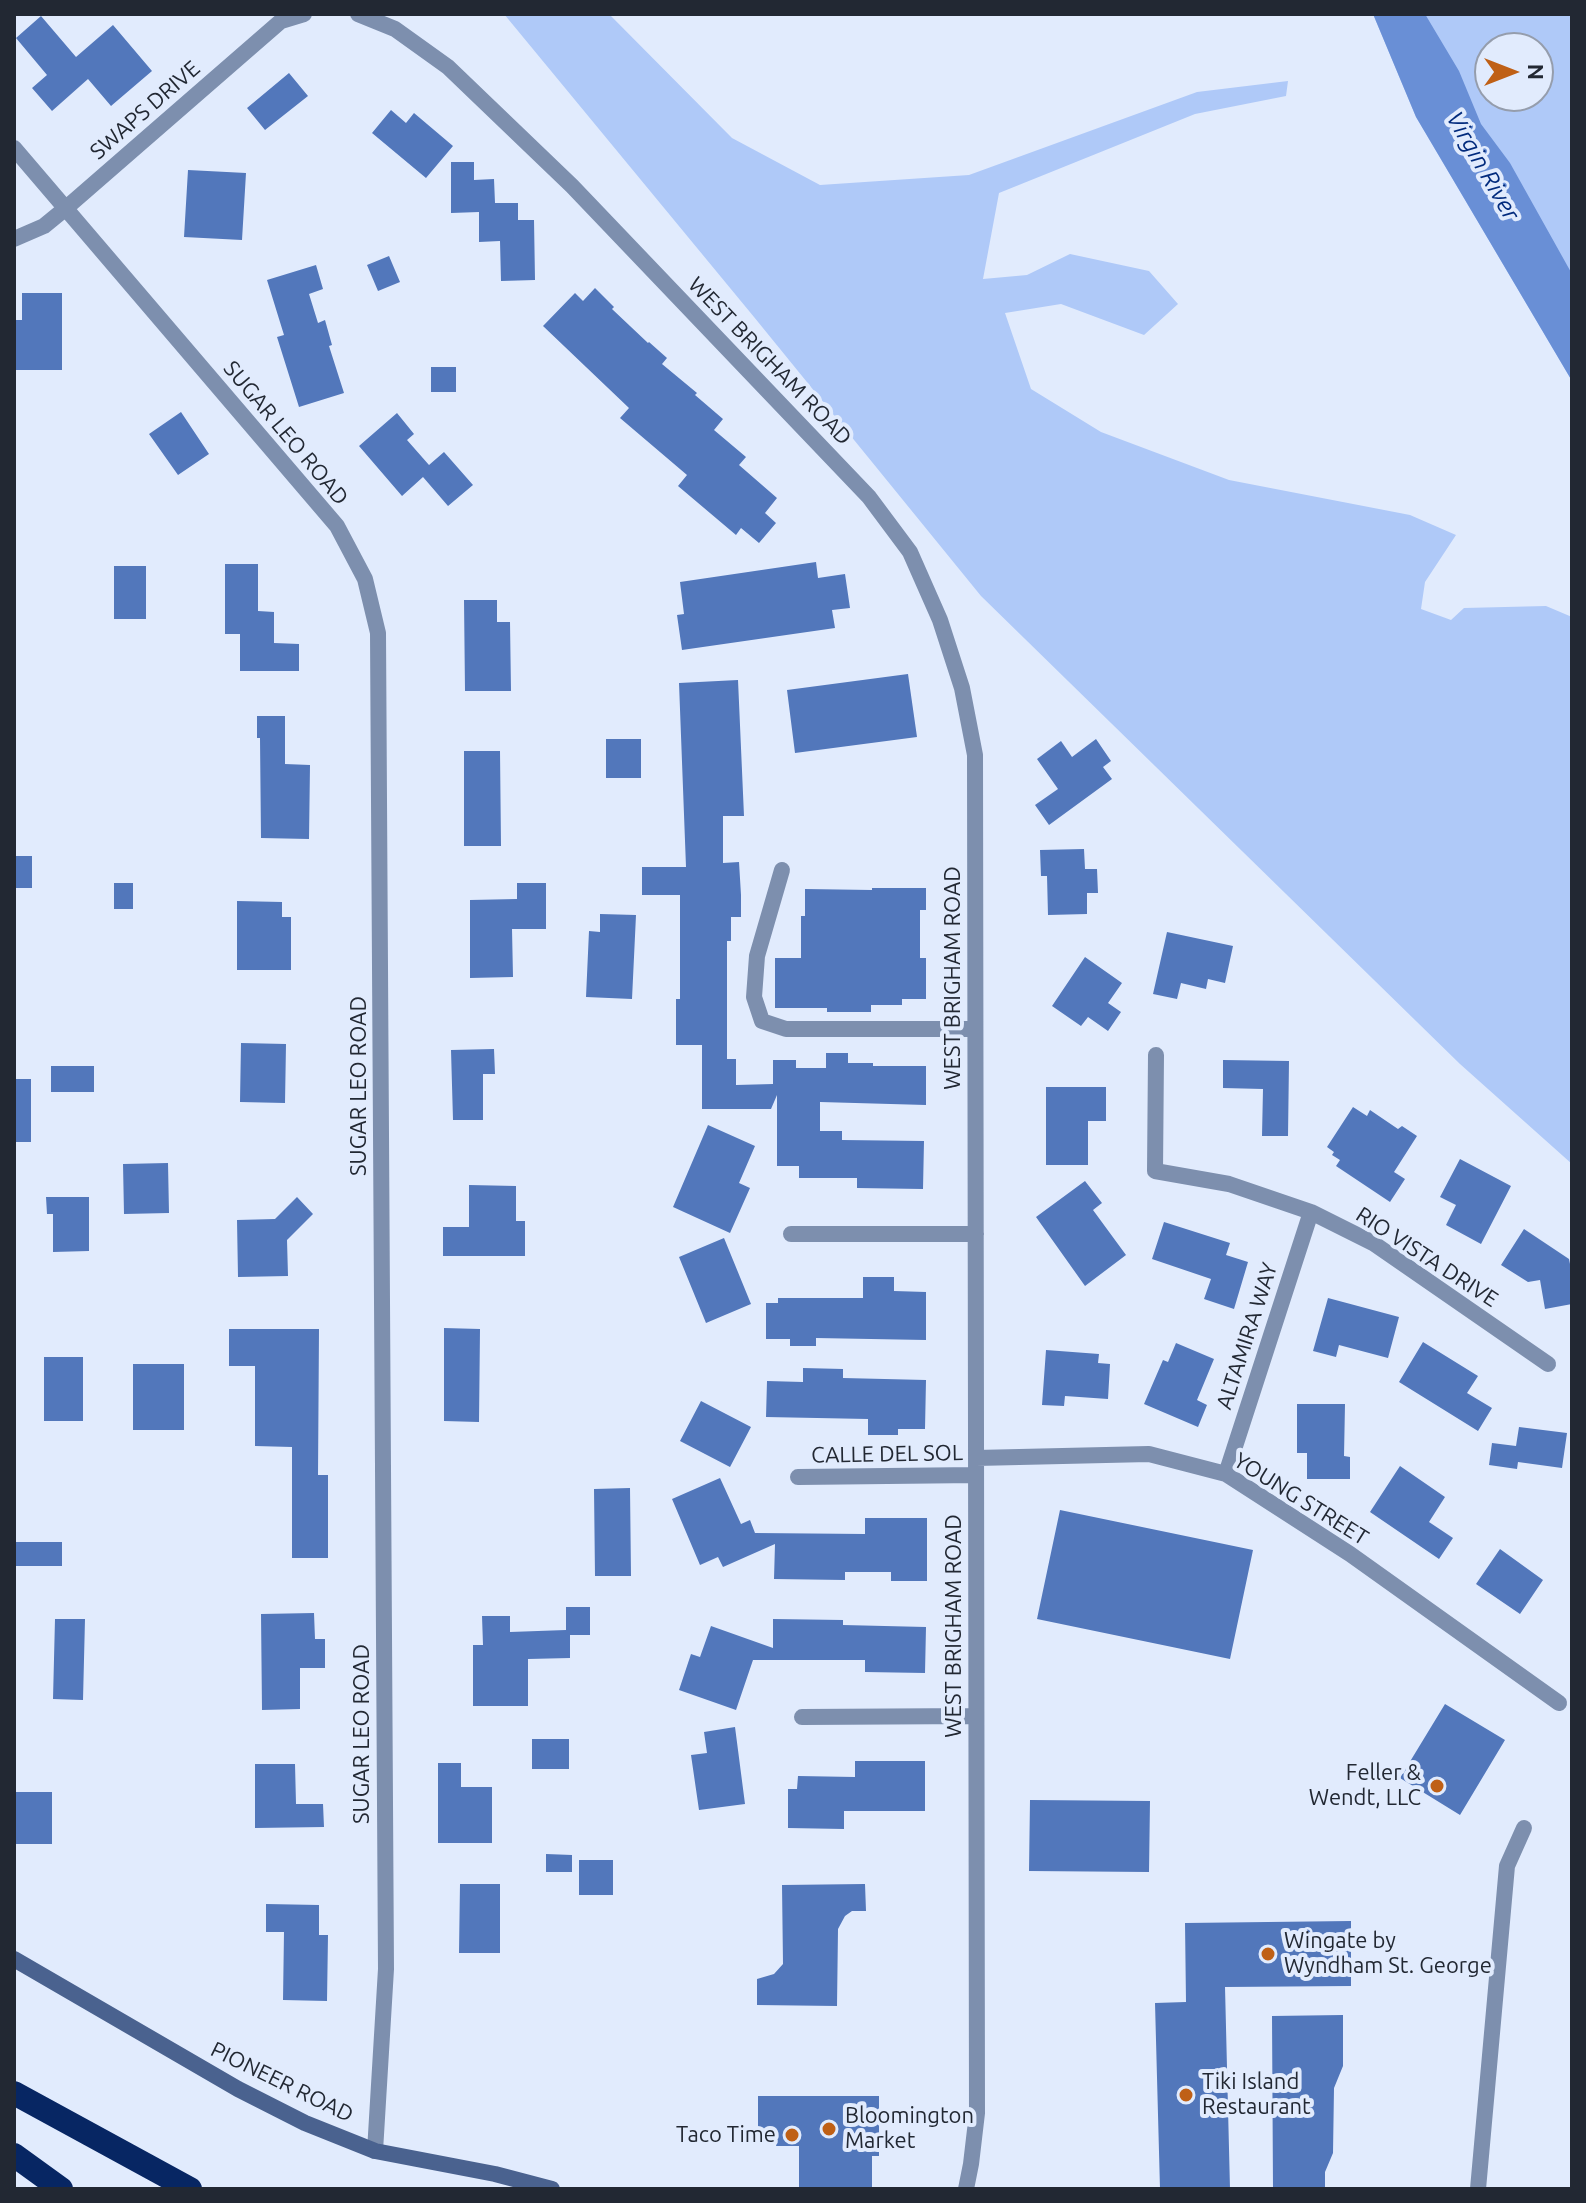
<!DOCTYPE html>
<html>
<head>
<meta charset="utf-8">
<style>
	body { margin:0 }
	#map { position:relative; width:1586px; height:2203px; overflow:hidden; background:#e1ebfd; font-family:Ubuntu,sans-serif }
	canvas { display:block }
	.frame { position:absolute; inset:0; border:16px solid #222833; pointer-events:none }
	.north { position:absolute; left:1474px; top:32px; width:80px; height:80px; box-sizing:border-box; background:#e1ebfd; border:2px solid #959dac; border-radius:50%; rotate:90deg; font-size:22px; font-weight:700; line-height:32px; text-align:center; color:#222833 }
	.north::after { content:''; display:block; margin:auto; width:28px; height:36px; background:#bf6016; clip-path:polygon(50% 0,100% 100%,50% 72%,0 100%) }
</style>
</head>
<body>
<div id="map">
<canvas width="1586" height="2203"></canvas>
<div class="frame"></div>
<div class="north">N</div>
</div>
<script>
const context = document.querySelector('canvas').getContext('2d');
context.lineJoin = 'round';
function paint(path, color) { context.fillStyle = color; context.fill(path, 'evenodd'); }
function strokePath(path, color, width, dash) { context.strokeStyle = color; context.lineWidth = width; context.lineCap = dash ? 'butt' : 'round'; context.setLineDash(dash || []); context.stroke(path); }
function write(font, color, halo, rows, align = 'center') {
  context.font = font + ' Ubuntu,sans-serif'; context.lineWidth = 8; context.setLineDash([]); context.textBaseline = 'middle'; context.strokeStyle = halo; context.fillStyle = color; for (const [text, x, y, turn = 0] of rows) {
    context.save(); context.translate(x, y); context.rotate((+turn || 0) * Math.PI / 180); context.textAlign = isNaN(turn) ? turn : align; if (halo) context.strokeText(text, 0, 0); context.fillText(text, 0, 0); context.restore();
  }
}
paint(new Path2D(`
	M504,14h105l123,124 88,47 149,-10 228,-83 91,-11 -2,15 -91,18 -196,79 -16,86 44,-4 43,-21 79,17 29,33 -34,31 -83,-31 -56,9 26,76 70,43 128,48 181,35 46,20 -31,47 -4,27 30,11 13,-12 82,-2 26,11v547l-112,-100 -479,-468 -227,-279z
	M1373,14h199v367l-156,-264zM1490,48h48v48h-48z`), '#afc9f8');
paint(new Path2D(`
	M1373,14h52l34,57 22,53 29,39 62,111v107l-156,-264z`), '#698fd6');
paint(new Path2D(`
	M41,16l35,41 37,-32 39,46 -41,35 -23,-27 -36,32 -20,-23 15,-13 -31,-37z
	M289,73l19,23 -43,34 -18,-22z
	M391,110l15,13 8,-10 39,33 -27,32 -54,-45z
	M451,162h23v18l20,-1 1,24h23v17h16l1,60 -34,1 -1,-40 -21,1v-30l-28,1z
	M188,170l58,3 -4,67 -58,-3z
	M389,256l11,26 -22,9 -11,-26z
	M316,265l7,24 -14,5 9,29 7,-3 7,25 -3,1 15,47 -45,14 -22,-70 7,-2 -17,-55z
	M595,288l19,19 -2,2 36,34 1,-1 18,16 -5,6 35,29 -2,2 28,24 -9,11 32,27 -7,8 38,33 -12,15 11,10 -17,20 -18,-15 -5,7 -58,-49 9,-11 -67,-57 9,-10 -86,-82 32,-33 8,8z
	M22,293h40v77h-48v-50h8z
	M431,367h25v25h-25z
	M181,412l28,42 -31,21 -29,-41z
	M397,413l17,21 -7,6 22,25 15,-13 29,33 -25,21 -25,-29 -21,19 -43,-50z
	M816,562l2,16 27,-4 5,34 -18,2 3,18 -153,22 -5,-35 7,-1 -4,-32z
	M225,564h33v47l16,1v31l25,1v27h-59v-37h-15z
	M114,566h32v53h-32z
	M464,600h33v22h13l1,69h-46z
	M908,674l9,63 -122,16 -8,-63z
	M738,680l6,136h-21v47l16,-1 2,33v22h-10v24h-4v118h9v26l37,-1v-24h23v8h30v-15h22v10h25v3h53v39l-106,-3v29h22v9l82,1 -1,48 -66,-1v-10h-58v-12h-22v-71l-6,14h-69v-64h-26v-46h4v-104h-38v-28h44l-7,-184z
	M257,716h28v48l25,1 -1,74 -48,-1 -1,-100h-3z
	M606,739h35v39h-35z
	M1096,739l15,22 -8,6 9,12 -63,46 -14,-20 23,-16 -21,-30 24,-18 11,16z
	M464,751h36l1,95h-37z
	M1084,849l1,20h12l1,24h-11v21l-39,1 -1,-39h-6l-1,-26z
	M14,856h18v32h-18z
	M114,883h19v26h-19z
	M517,883h29v46h-34l1,48 -43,1v-78l47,-1z
	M872,888h54v22h-6v48h6v41h-24v6h-31v7h-44v-4h-52v-50h26v-42h4v-27l67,1z
	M237,901l45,1v15h9v53h-54z
	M600,914l36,1 -4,84 -46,-2 3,-66 11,1z
	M1167,932l66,14 -8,37 -17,-4 -2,10 -25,-6 -4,16 -24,-5z
	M1085,957l37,26 -14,20 13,9 -13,19 -20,-14 -7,9 -29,-20z
	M241,1043l45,1 -1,59 -45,-1z
	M494,1049l1,25h-12v46h-30l-2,-70z
	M1223,1060l66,1 -1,75h-26l1,-47 -40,-1z
	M51,1066h43v26h-43z
	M14,1079h17v63h-17z
	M1046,1087h60v34h-18v44h-42z
	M1353,1107l14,9 3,-6 28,19 4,-3 15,10 -23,36 11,7 -15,23 -54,-36 4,-6 -8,-5 2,-3 -7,-5z
	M708,1125l47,21 -16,37 11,5 -20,45 -57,-26z
	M1460,1159l51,27 -30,58 -35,-19 10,-20 -16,-8z
	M168,1163l1,50 -45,1 -1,-50z
	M1085,1181l17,22 -9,7 33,45 -41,31 -49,-69z
	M469,1185l47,1v35h9v35h-82v-29h26z
	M46,1197h43v54l-36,1v-38h-6z
	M297,1197l16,17 -26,26 1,36 -50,1 -1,-57 38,-1z
	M1164,1222l66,21 -4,12 22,7 -14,47 -30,-10 7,-20 -59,-20z
	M1524,1229l45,30 3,15v30l-27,5 -5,-29 -12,2 -27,-17z
	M724,1238l27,66 -45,19 -27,-66z
	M863,1277h31v14l32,1v48l-110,-2v8h-26v-7h-24v-36h12v-5h85z
	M1328,1298l71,19 -11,41 -49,-13 -3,12 -23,-6z
	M444,1328l36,1 -1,93 -35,-1z
	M229,1329h90l-1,146h10v83h-36v-111l-37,-1v-80h-26z
	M1423,1342l55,34 -11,17 25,15 -14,23 -79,-49z
	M1176,1343l38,16 -17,41 10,5 -9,22 -54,-23 19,-44 5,2z
	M1046,1350l53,4 -1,9 12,1 -2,35 -43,-3 -1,10 -22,-1z
	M44,1357h39v64h-39z
	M133,1364h51v66h-51z
	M803,1368l40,1v9l83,2 -1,49h-27v6h-30v-16l-102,-2 1,-36 36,1z
	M701,1401l50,26 -21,40 -50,-26z
	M1297,1404h48l-1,52 6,1v22h-43v-26h-10z
	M1519,1427l48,6 -5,35 -44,-6 -1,7 -28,-4 3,-22 24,3z
	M1400,1466l45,31 -16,25 24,16 -14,21 -69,-47z
	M720,1478l21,46 9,-4 5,13 110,1v-16h62v63h-36v-9h-46v8l-71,-1 1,-35 -52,23 -5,-10 -18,8 -28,-66z
	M630,1488l1,88h-36l-1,-87z
	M1060,1510l193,40 -23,109 -193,-40z
	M14,1542h48v24h-48z
	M1500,1549l43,31 -23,34 -44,-30z
	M566,1607h24v28h-20v23l-42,1v47h-55v-61h10l-1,-29h28v16l56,-2z
	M314,1613l1,26h10v29h-25v41l-38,1 -1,-96z
	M55,1619h30l-2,81 -30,-1z
	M773,1619l70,1v5l83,2 -1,46 -60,-1v-12h-112l-17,50 -57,-20 12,-36 9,3 11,-31 62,22z
	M1445,1704l60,36 -45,75 -60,-37z
	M735,1727l10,77 -46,6 -8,-55 16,-2 -3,-21z
	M532,1739h37v30h-37z
	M855,1761h70v50h-81v18l-56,-1v-39h9l1,-13 57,1z
	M438,1763h23v24h31v56h-54z
	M255,1764h40l1,40h27l1,23 -69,1z
	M16,1792h36v52h-36z
	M1030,1800l120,1 -1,71 -120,-1z
	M546,1854l26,1v17h-26z
	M579,1860h34v35h-34z
	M460,1884h40v69h-41z
	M865,1884l1,27h-14l-7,5 -7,13 -1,77 -80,-1v-26l17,-5 9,-10 -1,-79z
	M266,1904l53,1v30h9l-1,66 -44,-1 1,-68h-18z
	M1351,1921v65l-126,1 5,202h-70l-5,-186 31,-1 -1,-79z
	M1343,2015v51l-9,22 -1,65 -8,19v17h-52l-1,-173z
	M758,2096h121v60h-7v33h-73v-43h-23l1,-4h-19z`), '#5277bb');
strokePath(new Path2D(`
	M358,14l37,15 53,38 124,119 297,311 41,55 30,68 22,68 13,67 2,1358 -6,51 -5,25
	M14,148l323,378 28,53 13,54 8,1336 -11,182
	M14,239l30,-13 22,-18 215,-187 23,-7
	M782,870l-25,86 -3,41 8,24 24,8h189
	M1156,1055l-1,116 74,13 82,28 62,31 175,121
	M791,1234h185
	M976,1458l173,-4 77,20 124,80 209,149
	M1226,1474l85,-262
	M798,1477l178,-2
	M802,1717l174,-1
	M1478,2189l29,-323 17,-38`), '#7d8fae', 16);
strokePath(new Path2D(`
	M14,1959l224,130 67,34 70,28 120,23 57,15`), '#4a628f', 16);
strokePath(new Path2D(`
	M14,2093l176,96
	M14,2155l47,34`), '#072663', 24);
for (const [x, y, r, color] of [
	[1437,1786,8,"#bf6016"],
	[1268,1954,8,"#bf6016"],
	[1186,2095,8,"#bf6016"],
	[829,2129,8,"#bf6016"],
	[792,2135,8,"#bf6016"]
]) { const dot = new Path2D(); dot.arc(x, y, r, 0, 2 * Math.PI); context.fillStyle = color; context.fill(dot); strokePath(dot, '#e1ebfd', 3); }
write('22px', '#222833', '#e1ebfd', [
	["SWAPS DRIVE",145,110,-41],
	["WEST BRIGHAM ROAD",770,361,46],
	["SUGAR LEO ROAD",286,433,50],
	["WEST BRIGHAM ROAD",953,978,-90],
	["SUGAR LEO ROAD",359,1086,-90],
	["RIO VISTA DRIVE",1427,1257,33],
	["ALTAMIRA WAY",1247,1336,-72],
	["CALLE DEL SOL",887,1454,-1],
	["YOUNG STREET",1301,1499,32],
	["WEST BRIGHAM ROAD",954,1626,-90],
	["SUGAR LEO ROAD",362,1734,-90],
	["PIONEER ROAD",282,2082,26]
]);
write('22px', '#222833', '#e1ebfd', [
	["Feller &",1421,1773,"right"],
	["Wendt, LLC",1421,1798,"right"],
	["Wingate by",1284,1941],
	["Wyndham St. George",1284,1966],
	["Tiki Island",1202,2082],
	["Restaurant",1202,2107],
	["Bloomington",845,2116],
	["Market",845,2141],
	["Taco Time",776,2135,"right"]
], 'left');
write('italic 24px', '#022b7d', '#e1ebfd', [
	["Virgin River",1483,166,60]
]);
</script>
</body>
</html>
